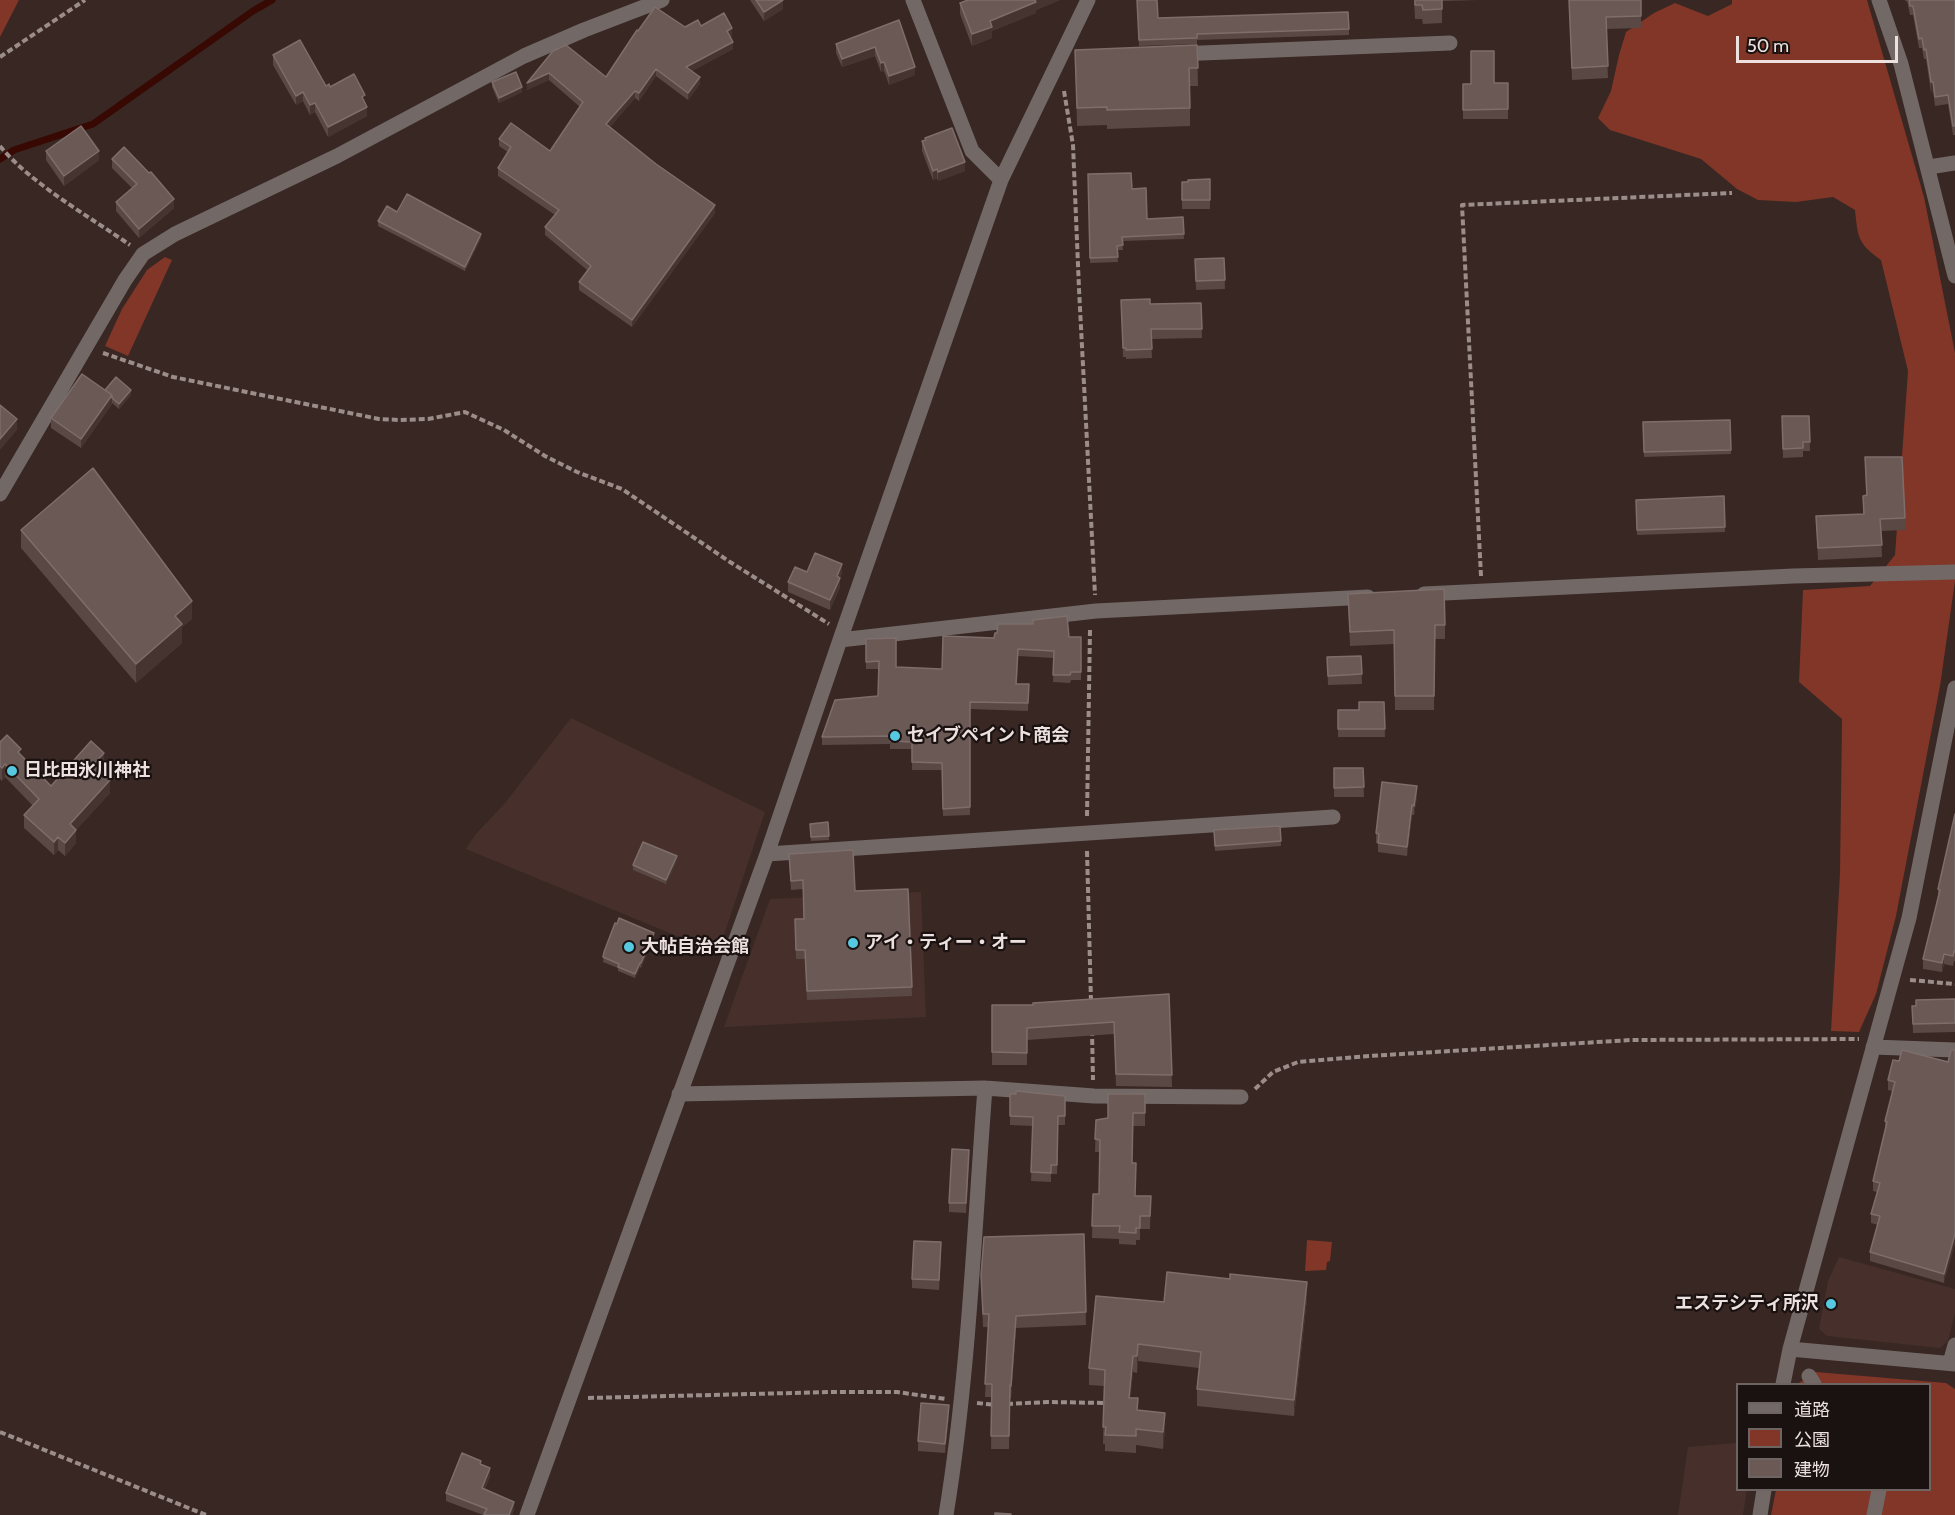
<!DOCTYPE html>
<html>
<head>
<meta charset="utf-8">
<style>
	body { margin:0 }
	#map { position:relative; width:1955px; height:1515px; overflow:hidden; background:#382723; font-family:Cabin,"Noto Sans JP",sans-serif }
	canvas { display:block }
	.legend { position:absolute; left:1736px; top:1383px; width:195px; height:108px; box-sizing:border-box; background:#1a1210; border:2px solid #6e6563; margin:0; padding:8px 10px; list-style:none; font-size:18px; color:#ede1df }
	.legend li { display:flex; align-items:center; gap:12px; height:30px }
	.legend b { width:30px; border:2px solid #6e6563 }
	.scale { position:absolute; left:1736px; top:36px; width:162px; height:27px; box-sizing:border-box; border:3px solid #ede1df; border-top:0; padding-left:8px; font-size:18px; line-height:21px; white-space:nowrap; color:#ede1df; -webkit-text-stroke:4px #1a1210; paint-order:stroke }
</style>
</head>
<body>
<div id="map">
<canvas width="1955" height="1515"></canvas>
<ul class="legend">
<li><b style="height:8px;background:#726967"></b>道路</li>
<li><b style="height:16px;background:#813627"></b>公園</li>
<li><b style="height:16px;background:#6a5955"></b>建物</li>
</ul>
<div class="scale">50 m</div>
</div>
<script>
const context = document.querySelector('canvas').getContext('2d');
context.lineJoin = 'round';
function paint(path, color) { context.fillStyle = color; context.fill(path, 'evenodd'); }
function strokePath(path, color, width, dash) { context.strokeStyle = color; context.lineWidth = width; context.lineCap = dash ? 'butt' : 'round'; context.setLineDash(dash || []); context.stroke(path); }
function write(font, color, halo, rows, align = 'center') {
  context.font = font + ' Cabin,"Noto Sans JP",sans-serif'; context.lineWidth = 4.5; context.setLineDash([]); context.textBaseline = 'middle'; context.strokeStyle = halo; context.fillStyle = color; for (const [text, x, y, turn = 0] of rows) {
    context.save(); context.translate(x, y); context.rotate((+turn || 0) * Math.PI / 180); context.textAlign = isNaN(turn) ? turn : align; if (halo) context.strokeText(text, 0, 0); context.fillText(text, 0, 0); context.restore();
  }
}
paint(new Path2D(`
	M571,718l194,94 -47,141 -252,-104 9,-14 30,-32z
	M921,892l5,125 -202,10 46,-128z
	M1839,1257l116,32v24l-7,28 -8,7 -113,-12 -8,-7 9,-48z
	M1737,1443l1,47h9l-4,25h-65l10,-68z`), '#47302b');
paint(new Path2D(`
	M0,0h19l-19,37z
	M1732,0h135l57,197 31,156v228l-15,105 -44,230 -20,78 -17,38 -28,-1 9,-158 2,-154 -43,-37 4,-92 67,-4 25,-31 13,-184 -27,-111c-24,-17 -23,-23 -26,-50l-22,-13 -37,5 -38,-2 -21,-11 -36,-30 -91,-29 -12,-12 13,-27 8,-36 7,-23 28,-19 21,-10 33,13 24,-12z
	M165,257l7,3 -44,96 -23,-10 17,-37 25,-39z
	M1307,1240l25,2 -2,19 -3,1 -1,8 -21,1z
	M1816,1372l130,11 9,6v126h-184l5,-25h154v-106h-133z`), '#813627');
strokePath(new Path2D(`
	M0,159l14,-9 79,-26 160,-113 19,-11`), '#380802', 7);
strokePath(new Path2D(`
	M0,57l85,-57
	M1064,91l9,54 6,144 16,306
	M0,146c30,37 90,71 130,99
	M103,353l70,24 206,42 21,1 28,-1 37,-7 39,18 41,26 32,16 45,17 108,73 99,62
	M1481,576l-19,-371 270,-12
	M1087,816l3,-187
	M1087,851l4,151
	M1910,980l45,4
	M1092,1030l1,50
	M1255,1089l18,-17 25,-10 71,-6 262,-16 228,-1
	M588,1398l245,-6h64l49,7
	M977,1403l19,2
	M1007,1404l41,-2 59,1
	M0,1432l206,83`), '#9b8d8a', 4, [6, 3]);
strokePath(new Path2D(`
	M913,0l59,151 29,29
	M1879,0l22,64 54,212
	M1177,54l273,-11
	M1929,167l26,-4
	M0,494l125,-214 18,-26 32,-20 162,-78 187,-100 60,-26 78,-30
	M1424,594l369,-18 162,-4
	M840,640l256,-29 272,-14
	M767,854l566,-37
	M1873,1047l82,3
	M679,1094l306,-6 109,8 147,1
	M1790,1349l165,15
	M1950,1363l5,-18
	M1809,1376l5,8
	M1783,1384l7,-35 119,-431 46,-230
	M527,1515l240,-661 73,-214 161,-460 87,-180
	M946,1515c23,-141 28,-284 39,-427
	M1760,1515l4,-25
	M1874,1515l5,-25`), '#726967', 15);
paint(new Path2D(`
	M750,0h33v9l-19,12z
	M968,0h92l-24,10v3l-44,18v7l-20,8 -12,-32v-11z
	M1137,0l21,18 191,11v6l-152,5v4l-58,2z
	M1414,0h64l-36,1v22l-19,1 -1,-5h-7z
	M1569,0h72v28l-35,1 2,49 -36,2z
	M1905,0h50v135h-2l-5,-31 -13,2 -2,-15 -2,1 -5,-33h-2l-2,-11h-3l-6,-33h-3l-3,-14h-2z
	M899,20l16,55 -26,10 -5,-14 -3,1 -6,-16 -33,11 -6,-14v-9z
	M685,27l47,9 -2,1 3,12 -41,22 8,13 -12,16 -32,-24 -17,25 -4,-3 -25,29 105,86 -83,114 -53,-37v-8l8,-12 -42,-35v-8l10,-12 -57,-39v-8l10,-16 -9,-6v-7l51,12 30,-44 -31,-27 -22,10 26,-39 53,26 32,-46z
	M1197,45l1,41h-8v40l-83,3v-4l-30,1 -2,-76z
	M273,55l53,31 39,17 2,13 -39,21 -13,-25 -5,3 -7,-14 -7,4 -23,-40z
	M492,82l30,10 -23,11 -7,-16z
	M1508,83v36h-45v-35z
	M922,141l43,30 -27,10 -1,-3 -4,2 -11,-29z
	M46,151l53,9 -35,26 -18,-26z
	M112,159l62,49 -35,30 -23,-27v-9l16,-14 -20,-20z
	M1088,174l44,15 15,30 36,-2 1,22 -62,2 1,9h-6l1,12 -28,1z
	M1210,179v30h-28v-27z
	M397,212l84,26 -16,33 -87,-45v-5z
	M1224,258l1,31 -29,1 -1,-31z
	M1121,300l29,4 51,-1 1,35 -51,1 1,19 -26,1v-2h-3z
	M105,390l26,5 -12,14 -7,-6v1l-31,44 -30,-20v-10z
	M1782,416h27l1,35h-7v6l-20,1z
	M1730,420l1,34 -87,3 -1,-35z
	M1865,457l40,61v12l-24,1 1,26 -64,3 -2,-44 47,-2v-18h3z
	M1724,496l1,36 -88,3 -1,-35z
	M21,530l171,89 -10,8v16l-46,40 -115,-135z
	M807,572l35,1 -2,5v9l-10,23 -42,-18v-10z
	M1348,594l97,31v14h-10l-1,71h-39l-1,-66 -44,2z
	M1081,637v43h-10l-1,3 -17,-1 1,-24 -36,-2 -1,28h12l-1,27 -58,-2v106l-27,1 -1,-46h-30v-21h-22v-5l-68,1v-8l56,-41 1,-27h-13v-30l30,28 46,2 52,-31z
	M1361,656l1,28 -34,1 -1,-28z
	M1384,702l1,35h-47v-27h21z
	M0,742l21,14 30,30 53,-20 -4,5 10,22 -34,37v13l-11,13 -7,-6 -4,5 -30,-27v-13l9,-9 -28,-29 -3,4 -2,-2z
	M1334,768h29l1,29h-30z
	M1417,796l-3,19h-2l-5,41 -29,-4v-9h-2v-10z
	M1955,814v147h-1l-1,5 -9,-2 -2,8 -19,-3v-10l15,-61v-9z
	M828,822l1,18 -18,1 -1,-17z
	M1280,826l1,20 -66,5 -1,-21z
	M677,861l-11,23 -33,-14v-5z
	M789,863l66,28 53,-2 4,107 -105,4 -2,-41h-9l-1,-31 9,-9 -1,-30 -12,1z
	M654,937l-13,31 -1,-1 -5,11 -17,-7v-3l-15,-6 1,-10z
	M1169,994l3,93 -56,-1 -2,-52 -87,6v25h-35v-60h41z
	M1955,999v33l-42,1 -1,-27z
	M1899,1061l49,1 -4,221 -74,-22v-9l8,-27 -7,-2v-9l6,-22 -4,-1v-10l12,-51v-9l7,-30 -4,-1v-10z
	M1010,1094l55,2v29h-7l-1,49h-6v8l-20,-1 2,-55 -23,-1z
	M1145,1094v32h-12l-1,37 3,33h16l-1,33h-10v11h-4v5l-17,-1v-5l-27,-1 1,-44h6l1,-42h-5l1,-32 12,-2z
	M969,1159l-3,54 -17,-1v-9z
	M1084,1234l2,91 -70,3 -5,70h-1l-1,51h-18l1,-52h-7l3,-70h-5l-2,-52z
	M941,1251l-2,39 -27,-2v-9z
	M1307,1299l-13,117 -97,-10v-17l2,-21 -61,-7 -1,12 -4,-1 -3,26 8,12 27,20 -2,19 -27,-4v8l-31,-2v-7h-2l1,-58 -15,-1v-17l75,-66z
	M949,1415l-4,38 -27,-2v-10z
	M481,1464l9,12 -5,13 29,21 -2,5h-29l-37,-14v-8z`), '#5a4845');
paint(new Path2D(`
	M783,0v9l-19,12v-9z
	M1035,0h25l-24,10v3l-44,18v7l-20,8v-12l18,-13z
	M732,28v8l-5,2v-7z
	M733,42v7l-47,25v-7z
	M875,47v9l-33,11v-8z
	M884,62v9l-3,1v-9z
	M915,67v8l-26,10v-9z
	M656,69v7l-17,25v-8z
	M549,73v7l-22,10v-7z
	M700,77v7l-12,16v-7z
	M1931,82h2v9l-2,1z
	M522,87v5l-23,11v-5z
	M635,91v7l-29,34v-8z
	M303,92v9l-7,4v-9z
	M315,103v9l-5,3v-10z
	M367,107v9l-39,21v-10z
	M99,151v9l-35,26v-10z
	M965,162v9l-27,10v-9z
	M937,169v9l-4,2v-9z
	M174,199v9l-35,30v-9z
	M715,205v8l-83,114v-7z
	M481,234v4l-16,33v-4z
	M131,390v5l-12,14v-5z
	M112,395v9l-31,44v-9z
	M17,419v11l-17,20v-11z
	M842,564v9l-2,5v9l-10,23v-10l7,-24z
	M192,601v18l-10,8v16l-46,40v-19l39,-48z
	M104,753v13l-11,12v-13z
	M5,764v13l-3,4v-13z
	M110,780v13l-34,37v13l-11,13v-13l5,-19z
	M1417,786v10l-3,19v-9z
	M1412,805v10l-5,41v-9z
	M58,837v13l-4,5v-13z
	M677,856v5l-11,23v-4z
	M654,933v4l-13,31v-5z
	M1944,954v10l-2,8v-9z
	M640,963v4l-5,11v-4z
	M1955,1234v10l-11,39v-9z
	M1307,1282v17l-13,117v-16z
	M1016,1316v12l-5,70v-12z
	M1138,1344v17l-1,12v-17z
	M1133,1356v16l-4,42v-16z
	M949,1405v10l-4,38v-9z
	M1165,1413v17l-2,19v-17z
	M490,1468v8l-8,20v-8z
	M514,1502v8l-2,5h-3z`), '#463430');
const building = new Path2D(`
	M756,0h27l-19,12z
	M968,0h67l1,2 -46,19 2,6 -20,7 -12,-31z
	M1137,0h20l1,18 190,-6 1,17 -152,5v4l-58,2z
	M1415,0h27v9l-19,1 -1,-5h-7z
	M1569,0h72v16l-35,1 2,49 -36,2z
	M1909,0h46v126h-2l-5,-31 -13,2 -2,-15h-2l-5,-33 -2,1 -2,-12 -3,1 -6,-33h-3z
	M655,7l30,20 13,-7 3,6 23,-13 8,15 -5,3 6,11 -47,25 14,10 -12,16 -32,-24 -17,24 -4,-2 -29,33 50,40 59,41 -83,115 -53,-38 12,-16 -46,-39 14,-17 -61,-42 13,-21 -12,-8 12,-16 39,28 33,-49 -34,-29 -22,10 26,-32 13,-6 40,32 31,-47 1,1z
	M899,20l16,47 -26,9 -5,-14 -3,1 -6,-16 -33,12 -6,-15z
	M300,40l26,46 3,-2 1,3 24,-13 11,21 -3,2 5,10 -39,20 -13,-24 -5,2 -7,-13 -7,4 -23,-41z
	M1197,45l1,23h-9l1,40 -83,2v-3l-30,1 -2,-58z
	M1471,51h23v32h14v26l-45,1v-26h8z
	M516,72l6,15 -23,11 -7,-16z
	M81,126l18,25 -35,25 -18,-25z
	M952,128l13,34 -27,10 -1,-3 -4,2 -11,-30 4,-1 -1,-2z
	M124,147l25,26 2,-1 23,27 -35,30 -23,-27 21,-18 -25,-25z
	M1131,173l1,16 14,-1 1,31 36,-2 1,17 -62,3 1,8 -6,1 1,11 -28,1 -2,-84z
	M1210,179v21h-28v-18h6v-2z
	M407,194l74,40 -16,33 -87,-46 9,-15 10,6z
	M1224,258l1,22 -29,1 -1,-22z
	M1150,299v5l51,-1 1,26h-51l1,20 -26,1v-2h-3l-2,-48z
	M82,374l30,21 -31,44 -30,-21z
	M116,377l15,13 -12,14 -7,-6v-3l-7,-5z
	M0,405l17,14 -17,20z
	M1782,416h27l1,26h-7v6l-20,1z
	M1730,420l1,30 -87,2 -1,-30z
	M1865,457h37l3,61 -25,1 2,26 -64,3 -2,-32 48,-2 -1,-18 4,-1z
	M93,468l99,133 -17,15 7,8 -46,40 -115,-134z
	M1724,496l1,31 -88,3 -1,-30z
	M815,553l27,11 -5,12 3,2 -10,22 -42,-18 7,-15 12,5z
	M1444,589l1,36h-10l-1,71h-39l-1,-66 -44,2 -2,-38z
	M1067,616l2,21h12v35h-10l-1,3h-17l1,-24 -36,-2 -2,35h13l-1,19 -58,-1v105l-27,2 -1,-46 -30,-1v-20l-22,-1v-5l-68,1 13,-37 43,-4 1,-35 -13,1v-23l30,-1v29l46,2 1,-33 51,2 1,-5h2l1,-9h35v-4z
	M1361,656l1,18 -34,2 -1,-19z
	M1359,702h25l1,27h-47v-19h21z
	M7,735l14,14 -3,3 33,34 40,-45 13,12 -11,12 17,15 -40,44 6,6 -11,13 -7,-6 -4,5 -30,-27 15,-16 -34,-35 -3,4 -2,-2v-24z
	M1334,768h29l1,19 -30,1z
	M1382,782l35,4 -3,20 -2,-1 -5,42 -29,-4 1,-9 -3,-1z
	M1955,814v138l-1,-1 -1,5 -9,-2 -2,9 -19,-4 17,-69 -2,-1z
	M828,822l1,14 -18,1 -1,-13z
	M1280,826l1,15 -66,5 -1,-16z
	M643,842l34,14 -11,24 -33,-15z
	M853,850l2,41 53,-2 4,98 -105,4 -2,-41h-9l-1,-31h9l-1,-39 -12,1 -2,-27z
	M619,918l35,15 -13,30h-1l-5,11 -17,-7 1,-3 -16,-7 1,-5 11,-29 2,1z
	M1169,994l3,81 -56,-1 -2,-52 -87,6v25l-35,-1v-47h41v-2z
	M1955,999v24l-42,1 -1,-18h4v-6z
	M1902,1050l46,12 3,-12h4v184l-11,40 -74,-22 10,-36 -9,-2 9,-31 -7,-2 14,-59 -2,-1 10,-39 -7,-2 5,-20 6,1z
	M1016,1091l49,5v20h-7l-1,49h-6v8l-20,-1 2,-55 -23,-1v-22h6z
	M1108,1094h37v19h-12l-1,50h4l-1,33h16l-1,20h-10v12h-4v5l-17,-1 1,-6h-28l1,-32h6l1,-54 -5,-1 1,-19 12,-2z
	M952,1149l17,1 -3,53h-17z
	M1084,1234l2,78 -70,4 -5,70 -1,-1 -1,51h-18l1,-52h-7l4,-70h-6l-2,-39 3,-38z
	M914,1241l27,1 -2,38 -27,-1z
	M1167,1272l63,7v-5l77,8 -13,118 -97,-11 4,-37 -63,-8 -1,12h-4l-4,42h9l-1,12 28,3 -2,19 -27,-3v7l-31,-1 1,-8h-3l2,-57 -16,-2 7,-72 68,6z
	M921,1403l28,2 -4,39 -27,-3z
	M462,1453l19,8 -1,3 10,4 -8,20 32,14 -5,13h-23l-2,-1 3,-5 -41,-16z
	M995,1513l16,1v1h-16z`);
paint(building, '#6a5955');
strokePath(building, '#7e6e6b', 1.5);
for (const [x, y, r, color] of [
	[895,736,6,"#56c9e1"],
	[12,771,6,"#56c9e1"],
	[853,943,6,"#56c9e1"],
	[629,947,6,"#56c9e1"],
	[1831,1304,6,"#56c9e1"]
]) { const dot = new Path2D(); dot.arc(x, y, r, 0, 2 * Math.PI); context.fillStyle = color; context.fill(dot); strokePath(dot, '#1a1210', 2); }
write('bold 18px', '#ede1df', '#1a1210', [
	["セイブペイント商会",907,736],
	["日比田氷川神社",24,771],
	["アイ・ティー・オー",865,943],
	["大帖自治会館",641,947],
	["エステシティ所沢",1819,1304,"right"]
], 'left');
</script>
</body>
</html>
